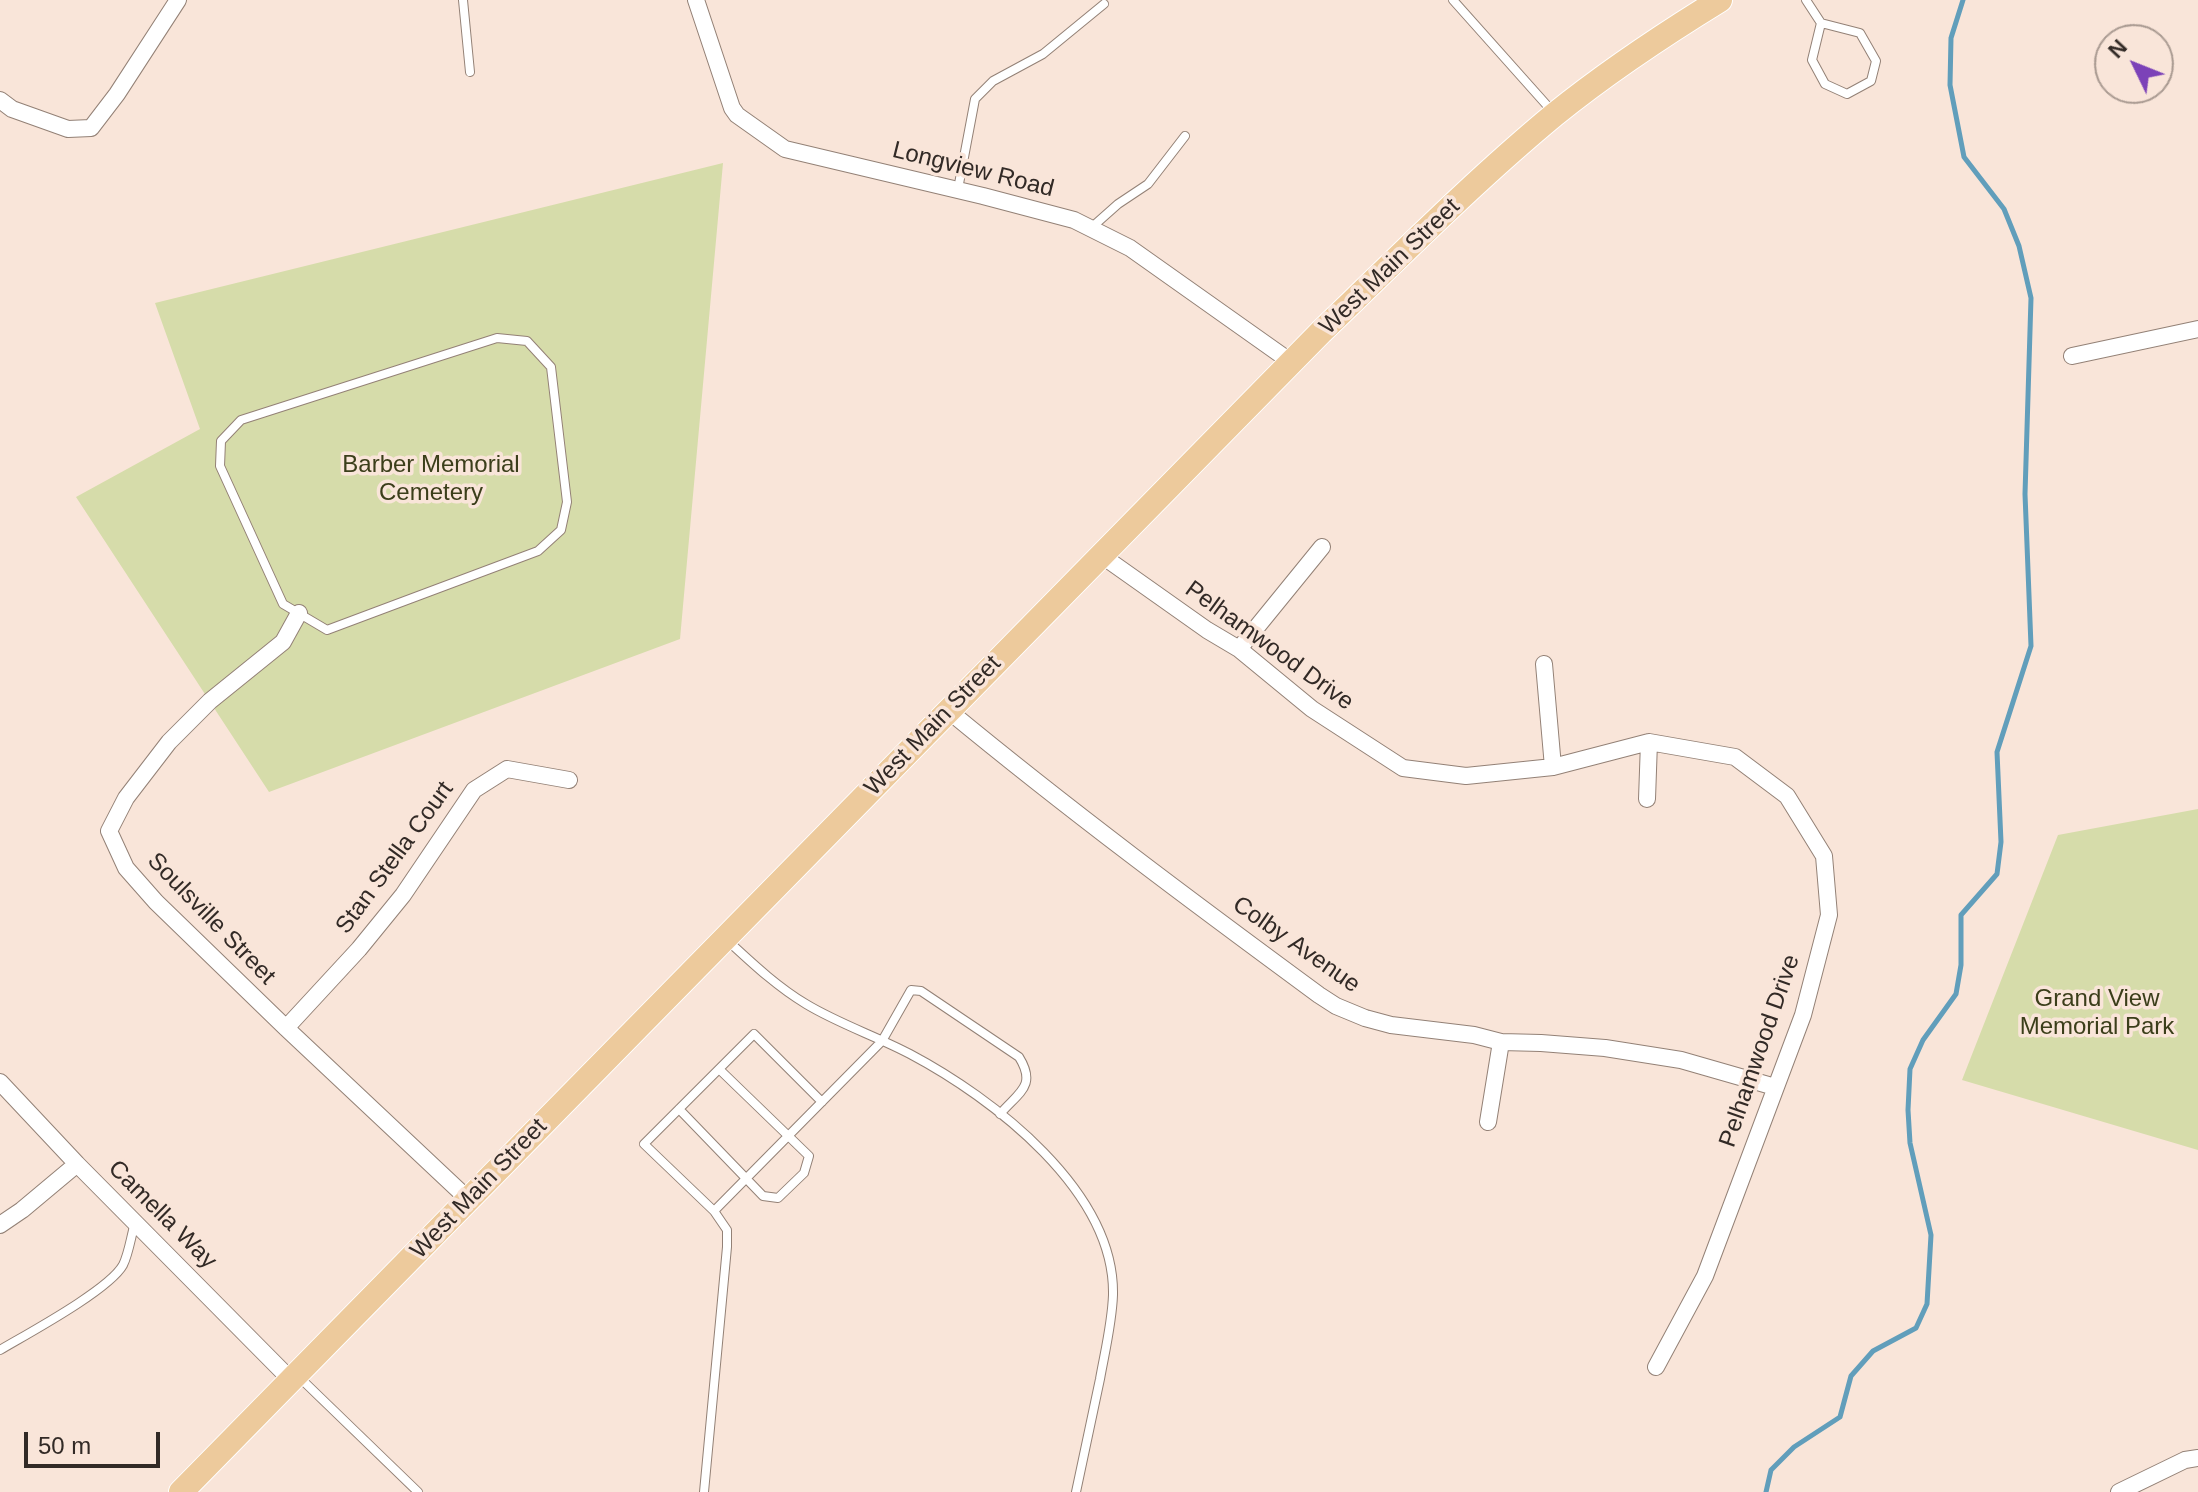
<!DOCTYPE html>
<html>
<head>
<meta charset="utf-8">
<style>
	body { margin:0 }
	#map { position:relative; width:2198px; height:1492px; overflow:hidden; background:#f9e5d9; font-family:Helvetica,sans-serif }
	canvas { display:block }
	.north { position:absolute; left:2094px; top:24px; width:80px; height:80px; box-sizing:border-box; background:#f9e5d9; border:2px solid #a99a91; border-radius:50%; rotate:313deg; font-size:22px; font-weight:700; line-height:32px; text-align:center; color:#322a26 }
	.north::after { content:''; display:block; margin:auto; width:28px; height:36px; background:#7c42b8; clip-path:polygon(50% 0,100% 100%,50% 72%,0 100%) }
	.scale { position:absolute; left:24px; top:1432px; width:136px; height:36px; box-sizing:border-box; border:4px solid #322a26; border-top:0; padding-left:10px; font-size:24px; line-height:28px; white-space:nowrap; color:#322a26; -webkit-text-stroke:6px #f9e5d9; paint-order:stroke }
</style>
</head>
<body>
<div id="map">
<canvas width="2198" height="1492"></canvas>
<div class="north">N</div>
<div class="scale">50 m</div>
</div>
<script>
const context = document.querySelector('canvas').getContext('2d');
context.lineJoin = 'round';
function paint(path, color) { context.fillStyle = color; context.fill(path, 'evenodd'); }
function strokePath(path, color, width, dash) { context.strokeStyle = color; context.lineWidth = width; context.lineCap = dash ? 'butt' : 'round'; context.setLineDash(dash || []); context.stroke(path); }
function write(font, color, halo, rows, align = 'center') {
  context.font = font + ' Helvetica,sans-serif'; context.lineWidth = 7; context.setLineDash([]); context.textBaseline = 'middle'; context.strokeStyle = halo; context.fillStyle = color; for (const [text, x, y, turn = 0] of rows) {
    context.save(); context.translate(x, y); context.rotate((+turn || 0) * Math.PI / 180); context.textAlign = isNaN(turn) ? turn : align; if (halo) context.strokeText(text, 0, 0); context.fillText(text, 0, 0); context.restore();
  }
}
paint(new Path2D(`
	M723,163l-43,476 -411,153 -193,-295 124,-68 -45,-126z
	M2198,809v341l-236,-70 96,-245z`), '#d6dcaa');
strokePath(new Path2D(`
	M1766,1492l5,-22 23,-23 46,-30 11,-41 22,-25 43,-23 11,-24 4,-69 -21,-92 -2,-33 2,-41 13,-29 33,-46 5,-29v-50l36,-41 4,-32 -4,-90 34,-106 -6,-152 6,-196 -12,-52 -15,-37 -40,-52 -14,-72 1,-47 12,-38`), '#619ebb', 5);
const lane = new Path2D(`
	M463,0l7,72
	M1453,0l99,111
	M1806,0l15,23 39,10 16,28 -5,20 -24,13 -22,-10 -13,-24 9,-37
	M958,189l17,-90 18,-18 50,-27 61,-50
	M1091,228l27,-24 30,-20 37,-48
	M497,338l30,3 24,26 16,135 -6,28 -23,21 -211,79 -44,-26 -63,-138 1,-25 20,-21z
	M726,939c25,23 50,47 80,65 33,20 70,32 104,50 83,44 205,137 203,241 -1,28 -8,56 -13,84 -8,37 -16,75 -24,113
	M679,1109l84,87 15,2 26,-25 5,-17 -90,-87
	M714,1211l-70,-67 110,-110 68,68
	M0,1350c27,-16 109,-60 123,-85 6,-12 8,-29 12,-42
	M297,1375l121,117
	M704,1492l23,-245v-17l-13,-19 168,-170 29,-51 10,1 98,66c18,29 0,35 -19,57`);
const street = new Path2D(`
	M696,0l36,108 5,7 48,34 198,47 91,24 56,28 161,114
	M0,100l12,9 56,20 23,-1 26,-34 61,-94
	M2072,356l126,-27
	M1101,555l106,75 32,19 73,60 91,59 63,8 87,-9 96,-25 86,15 52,39 37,60 5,59 -26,100 -98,261 -49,91
	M299,613l-16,29 -73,59 -41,41 -43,56 -17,33 17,37 30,34 130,126 183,172
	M1239,649l83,-102
	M1544,664l9,103
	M949,711c120,99 245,192 370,284l17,11 29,12 26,7 83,10 27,7 40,1 64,5 76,12 94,27
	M1647,799l2,-57
	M286,1028l73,-79 44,-54 71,-105 33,-21 62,11
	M0,1082l77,82 214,216
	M1488,1122l13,-80
	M0,1225l22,-15 55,-46
	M2119,1492l66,-32 13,-2`);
const primary = new Path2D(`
	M181,1492l1140,-1160c76,-73 151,-149 233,-217 52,-42 109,-80 166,-115`);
strokePath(lane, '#938176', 10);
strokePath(street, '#938176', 18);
strokePath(primary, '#fff', 26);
strokePath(lane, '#fff', 8);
strokePath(street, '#fff', 16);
strokePath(primary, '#edca9c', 24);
write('24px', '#322a26', '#f9e5d9', [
	["Longview Road",973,170,14],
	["West Main Street",1390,267,-44],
	["Pelhamwood Drive",1269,646,36],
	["West Main Street",933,726,-46],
	["Stan Stella Court",395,858,-54],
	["Soulsville Street",211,919,46],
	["Colby Avenue",1296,945,35],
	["Pelhamwood Drive",1760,1051,-71],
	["West Main Street",479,1189,-46],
	["Camella Way",162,1215,45]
]);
write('24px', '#3b3e1a', '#f9e5d9', [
	["Barber Memorial",431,465],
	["Cemetery",431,493],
	["Grand View",2097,999],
	["Memorial Park",2097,1027]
]);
</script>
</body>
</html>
